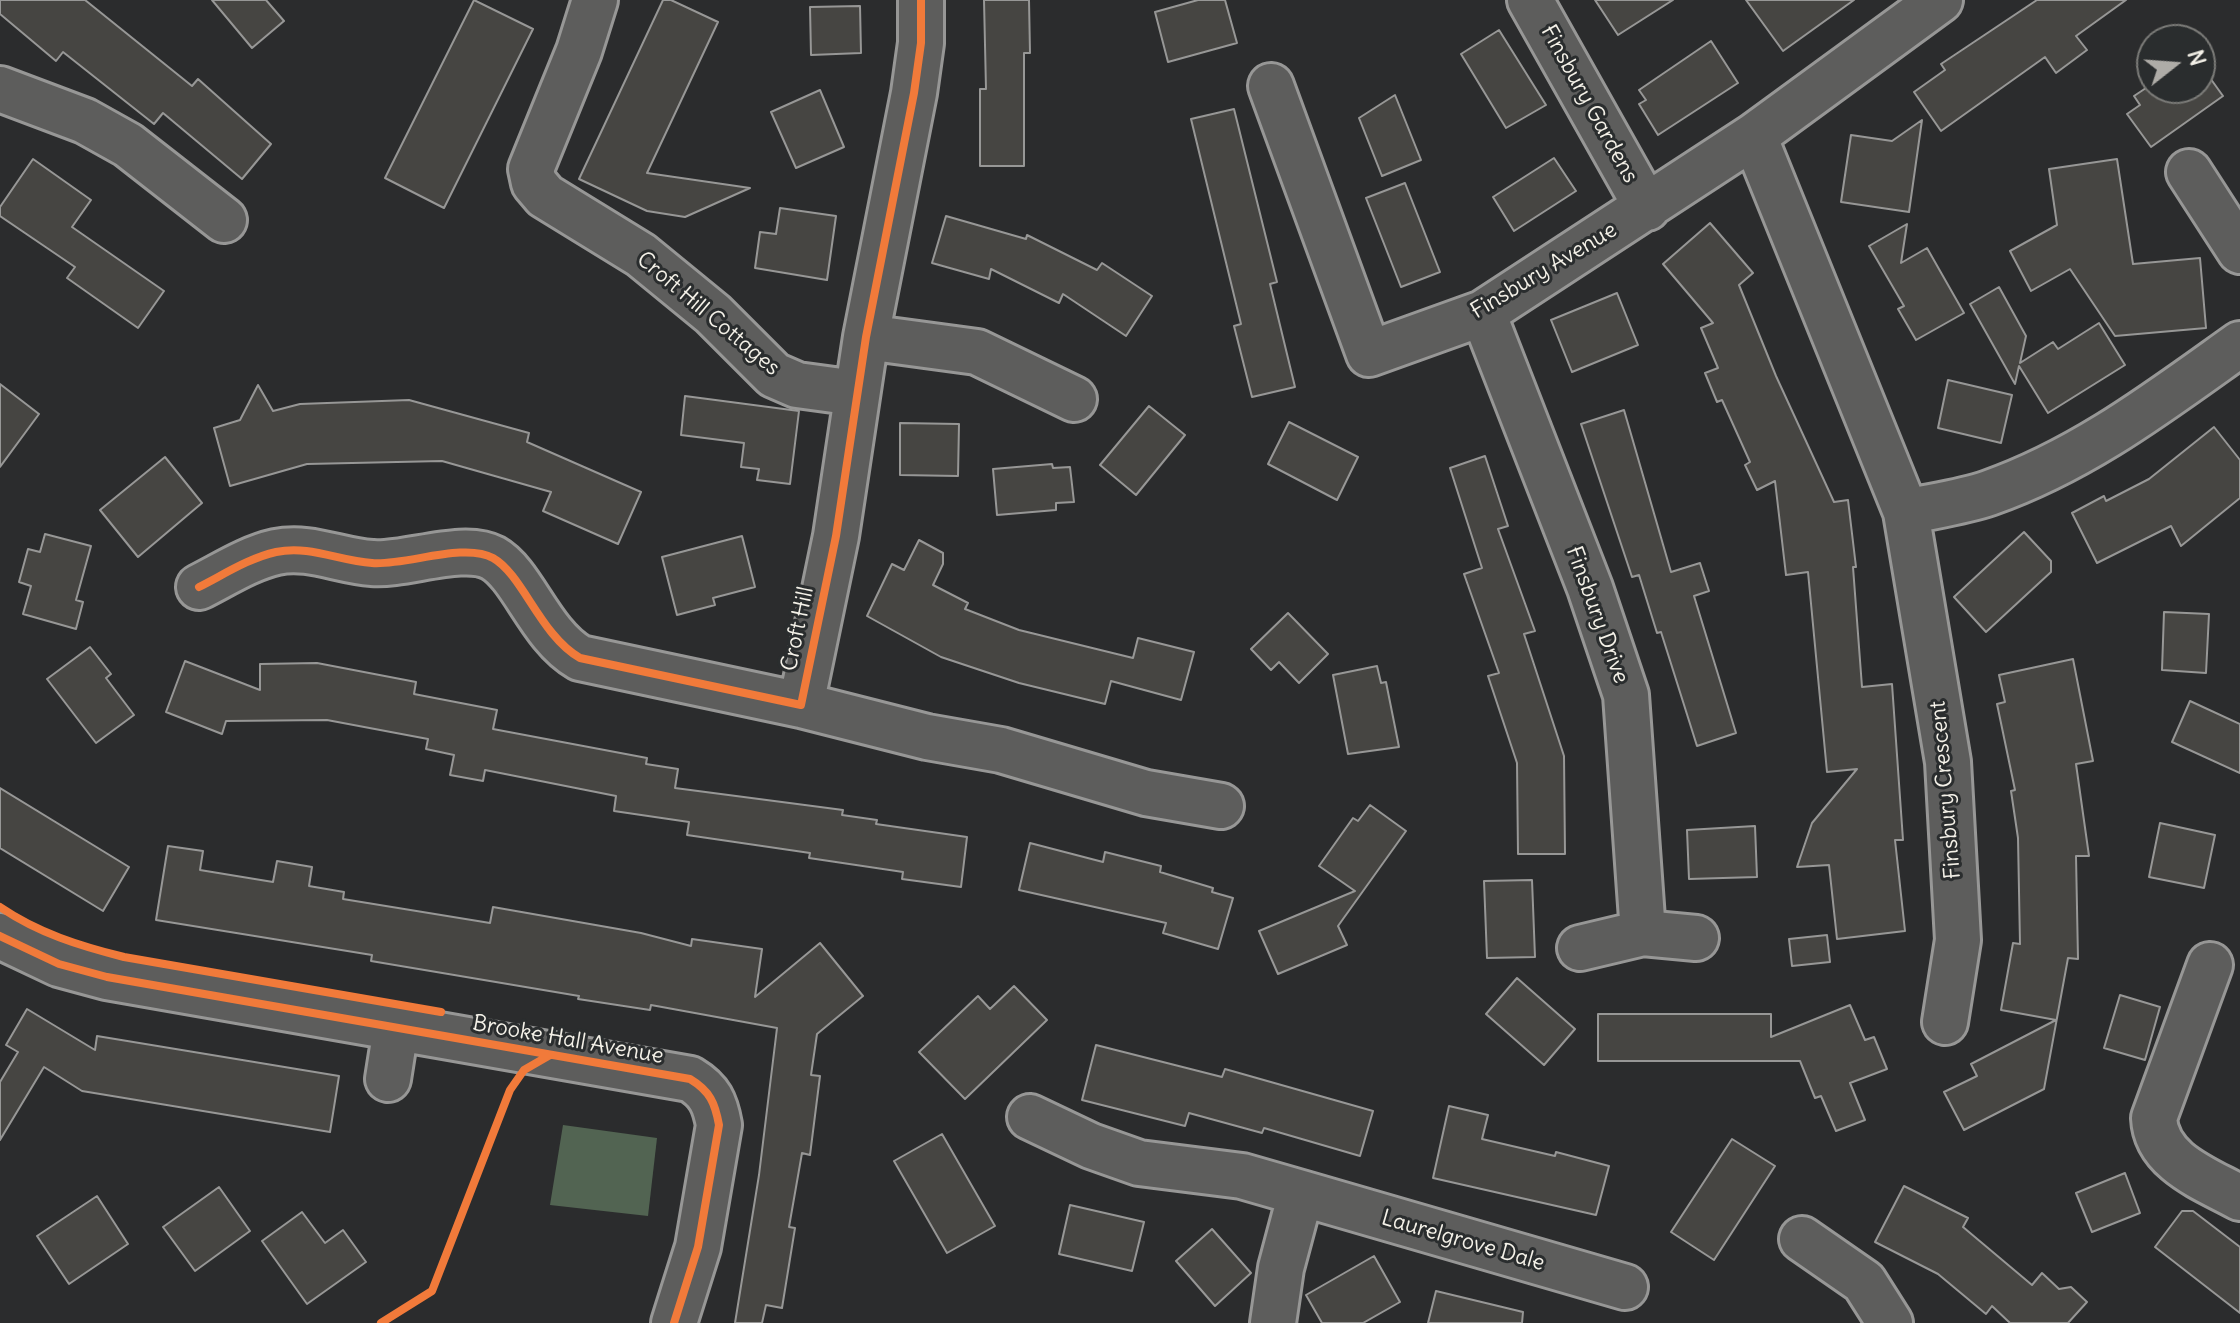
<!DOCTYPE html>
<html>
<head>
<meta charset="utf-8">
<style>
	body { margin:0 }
	#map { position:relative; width:2240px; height:1323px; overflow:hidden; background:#2b2c2d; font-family:Delius,sans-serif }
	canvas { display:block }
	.north { position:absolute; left:2136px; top:24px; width:80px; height:80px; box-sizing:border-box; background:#2a2d2e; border:2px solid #7b7b78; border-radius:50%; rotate:73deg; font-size:22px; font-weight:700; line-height:32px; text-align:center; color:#f4f1e8 }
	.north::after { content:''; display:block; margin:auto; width:28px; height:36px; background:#aeaca7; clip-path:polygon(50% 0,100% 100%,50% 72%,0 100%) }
</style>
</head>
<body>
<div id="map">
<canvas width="2240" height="1323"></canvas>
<div class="north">N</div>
</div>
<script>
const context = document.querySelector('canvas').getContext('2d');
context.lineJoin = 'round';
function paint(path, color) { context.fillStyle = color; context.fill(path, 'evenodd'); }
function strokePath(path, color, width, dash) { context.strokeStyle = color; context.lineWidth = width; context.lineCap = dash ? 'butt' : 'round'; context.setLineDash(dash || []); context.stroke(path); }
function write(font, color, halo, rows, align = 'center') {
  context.font = font + ' Delius,sans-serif'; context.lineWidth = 6; context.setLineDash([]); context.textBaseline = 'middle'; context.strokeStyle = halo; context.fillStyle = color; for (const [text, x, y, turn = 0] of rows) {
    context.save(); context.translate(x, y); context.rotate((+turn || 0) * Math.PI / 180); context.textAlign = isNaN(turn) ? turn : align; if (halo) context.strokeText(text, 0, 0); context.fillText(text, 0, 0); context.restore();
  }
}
paint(new Path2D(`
	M563,1125l94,13 -9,78 -98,-11z`), '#526452');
const building = new Path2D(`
	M0,0h85l107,86 6,-7 73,65 -29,35 -79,-66 -9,11 -91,-72 -7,9 -56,-47z
	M212,0h54l18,21 -32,27z
	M474,0l59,29 -89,179 -59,-30z
	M663,0h8l47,22 -71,151 103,15 -65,29 -38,-6 -68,-32z
	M984,0h45l1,53h-6v113h-44v-77h6z
	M1198,0h27l12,43 -69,19 -13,-50z
	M1595,0h78l-55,35z
	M1746,0h108l-71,51z
	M2037,0h89l-50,36 11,14 -31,23 -11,-16 -104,74 -27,-39 31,-22 -4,-6z
	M860,6l1,47 -50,2 -1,-48z
	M1499,30l47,75 -40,23 -45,-74z
	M1711,41l27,42 -80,52 -19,-31 7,-4 -7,-10z
	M2200,64l23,32 -72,51 -24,-33 13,-9 -6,-9 18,-12v4h48z
	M820,90l24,57 -48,21 -25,-56z
	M1395,95l26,65 -39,16 -23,-58z
	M1234,109l43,173 -7,2 25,103 -43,10 -18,-71 7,-2 -50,-205z
	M1922,120l-13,92 -68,-10 10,-67 41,6z
	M1554,158l22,33 -62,40 -21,-34z
	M33,159l58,41 -19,27 92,64 -26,37 -71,-50 8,-11 -75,-51v-9z
	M2117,159l16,105 67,-6 6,70 -91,8 -45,-67 -39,22 -21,-40 47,-26 -8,-56z
	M1405,183l35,89 -39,15 -35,-89z
	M780,208l56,8 -9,64 -72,-12 5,-36 16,2z
	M946,216l80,23 1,-4 70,35 5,-7 50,33 -26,40 -63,-42 -4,9 -68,-34 -2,10 -57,-16z
	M1710,223l43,50 -14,12 37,91 58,126 14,-2 8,67h-3l9,120 30,-3 11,156h-8l10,91 -68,8 -8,-74 -32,2 15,-44 45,-54 -30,3 -19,-200 -22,3 -11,-94 -18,9 -12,-25 5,-3 -28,-62 -5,2 -12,-29 13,-5 -17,-40 12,-5 -50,-59z
	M1907,224l-6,39 26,-15 37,65 -48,27 -18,-31 6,-3 -35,-60z
	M1999,287l27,49 -6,27 33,-21 5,7 41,-26 26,42 -77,48 -29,-47 -4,18 -45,-80z
	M1617,293l21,52 -66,27 -21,-52z
	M1948,380l64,15 -11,48 -63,-15z
	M0,384l39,30 -39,53z
	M258,385l15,26 27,-7 109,-4 120,33 -2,9 114,50 -23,52 -75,-33 8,-19 -109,-31 -135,3 -77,22 -16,-58 26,-8z
	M685,396l114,15 -9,73 -33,-4 2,-11 -18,-2 3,-24 -63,-8z
	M1149,406l36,29 -49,60 -36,-30z
	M1624,410l47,162 29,-9 9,28 -15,5 42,137 -39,13 -36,-114 -4,1 -18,-58 -7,2 -51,-153z
	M1289,422l69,35 -21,43 -69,-36z
	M900,423l59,1 -1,52 -58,-1z
	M2214,427l26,33v38l-59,48 -10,-20 -74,37 -25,-50 32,-17 2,5 43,-22z
	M1485,456l23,70 -10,3 37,102 -11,3 40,122 1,98h-47l-1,-91 -29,-87 11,-3 -35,-99 18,-6 -32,-100z
	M165,457l37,46 -64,54 -38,-47z
	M1052,464l1,4 17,-1 4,35 -18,1v7l-59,5 -4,-46z
	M2024,532l27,29v11l-65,60 -32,-35z
	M45,534l46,12 -15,54 7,2 -7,27 -53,-15 8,-28 -12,-4 9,-33 12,3z
	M742,536l13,51 -42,11 2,7 -38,10 -15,-58z
	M919,540l24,13v11l-10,21 35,18 -3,6 54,21 114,28 5,-20 56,14 -13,48 -70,-19 -6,23 -86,-21 -78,-26 -74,-41 25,-52 12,6z
	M2164,612l45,2 -3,59 -44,-3z
	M1288,613l40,41 -29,29 -20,-21 -8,8 -20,-21z
	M90,647l21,27 -5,4 28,37 -38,28 -49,-64z
	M2073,659l20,102 -17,3 13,92h-13l2,103 -10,-1 -24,131 -80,41 -20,-38 33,-16 -6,-12 85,-44 -55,-10 12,-67 7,1 -2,-106 -7,-47 4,-1 -18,-86 8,-2 -6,-27z
	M185,661l75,29v-26l57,-1 99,19 -2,12 83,16 -4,19 154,29 -1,6 32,5 -3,19 168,22 -1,5 35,5 -1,4 91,13 -6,50 -59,-8 1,-7 -94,-14 1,-5 -123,-18 2,-13 -75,-11 2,-15 -131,-26 -2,11 -33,-6 4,-20 -28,-6 2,-10 -101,-19 -101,1 -4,13 -56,-22z
	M1377,666l4,17 5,-1 13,65 -51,7 -15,-79z
	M2190,701l50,23v49l-68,-31z
	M0,788l129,79 -26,44 -103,-63z
	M1370,805l36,26 -68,95 9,19 -69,29 -19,-43 96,-40 -36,-25 34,-48 5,3z
	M2160,823l55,12 -11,53 -55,-11z
	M1755,826l2,51 -68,2 -2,-49z
	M1030,843l73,19 2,-10 56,14 -1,6 53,16 -1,4 21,6 -15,51 -55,-16 3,-10 -147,-33z
	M168,846l35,5 -3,19 73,12 4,-21 35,6 -3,19 35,6 -1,7 147,24 3,-16 148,26 50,13 1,-7 70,10 -7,48 65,-54 43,53 -46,38 -6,41 9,1 -10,79 -8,-2 -13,74 6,1 -13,80 -16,-3 -4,18h-27l24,-148 18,-147 -126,-23 -1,5 -72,-11 1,-3 -208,-35 1,-6 -216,-35z
	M1532,880l3,77 -48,1 -3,-77z
	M1827,935l3,27 -38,4 -3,-27z
	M1517,978l58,51 -31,36 -58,-51z
	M1014,986l33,34 -82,79 -46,-47 59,-56 12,13z
	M2120,995l40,12 -15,53 -41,-12z
	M1850,1005l15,35 9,-3 13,32 -37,14 15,37 -29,11 -15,-35 -6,2 -15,-37h-202v-47h173v23z
	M27,1009l68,41 2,-14 242,40 -9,56 -248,-41 -38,-24 -44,73v-58l18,-30 -12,-7z
	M1096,1045l126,32 3,-8 148,42 -13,45 -96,-28 -2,5 -73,-20 -4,13 -103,-26z
	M1449,1106l39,9 -6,24 73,17 1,-4 53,14 -13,49 -163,-37z
	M942,1134l53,92 -48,27 -53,-92z
	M1732,1139l43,27 -61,94 -43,-28z
	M2125,1173l15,40 -48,19 -16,-39z
	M1904,1186l64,32 -5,9 69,58 10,-12 17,16 12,-2 16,15 -19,21h-58l-18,-17 -6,8 -48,-40 -63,-32z
	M219,1187l31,44 -55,40 -32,-44z
	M97,1196l31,48 -59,40 -32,-48z
	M1070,1205l74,17 -12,49 -73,-17z
	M2182,1211h11l47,36v66l-85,-66z
	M302,1212l23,31 18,-13 23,32 -59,42 -45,-63z
	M1212,1229l39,44 -36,33 -39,-45z
	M1374,1256l26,46 -37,21h-41l-16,-28z
	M1436,1291l87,21 -1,11h-94z`);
paint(building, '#464542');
strokePath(building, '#979796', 2);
const minor = new Path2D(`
	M595,0l-16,51 -48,118 3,14 11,13 96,59 72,59 61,61 23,10 59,8
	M1530,0l117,208
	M1271,86l98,268 114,-41 271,-177 186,-136
	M0,89l85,32 43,24 96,75
	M1754,136l152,376 42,250 10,178 -13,82
	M2189,172l51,79
	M1483,313l107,275 36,107 17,238
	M866,337l111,15 97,47
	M1906,512c27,-6 57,-10 83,-19 94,-33 171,-92 251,-149
	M199,587c24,-12 50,-29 77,-35 34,-7 63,9 96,11 33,3 92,-21 121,-5 30,17 47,77 87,100l221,47 35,-169 30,-199 48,-244 7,-50v-43
	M801,705l126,32 74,13 145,43 75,13
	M0,936l59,28 48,13 583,102c20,12 25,24 29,46l-21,122 -24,76
	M1580,948l63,-15 53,5
	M2210,965l-56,153c2,44 52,61 86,80
	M388,1079l8,-51
	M1030,1117l61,29 48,17 103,13 59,17 -20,75 -8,55
	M1301,1193l324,94
	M1802,1239l62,43 26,41`);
strokePath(minor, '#979796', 50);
strokePath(minor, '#5d5d5c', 44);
strokePath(new Path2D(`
	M199,587c24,-12 50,-29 77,-35 34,-7 63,9 96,11 33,3 92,-21 121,-5 30,17 47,77 87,100l221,47 35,-169 30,-199 48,-244 7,-50v-43
	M0,907c38,26 80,39 124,50l317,55
	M0,936l59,28 48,13 583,102c20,12 25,24 29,46l-21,122 -24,76
	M381,1323l51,-32 78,-201 14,-20 26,-15`), '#f17a3a', 8);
write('22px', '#f4f1e8', '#2a2d2e', [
	["Finsbury Gardens",1589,104,61],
	["Finsbury Avenue",1544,271,-31],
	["Croft Hill Cottages",708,314,40],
	["Finsbury Drive",1597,615,70],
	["Croft Hill",798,629,-78],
	["Finsbury Crescent",1946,790,-95],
	["Brooke Hall Avenue",568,1040,10],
	["Laurelgrove Dale",1463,1241,16]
]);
</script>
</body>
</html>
